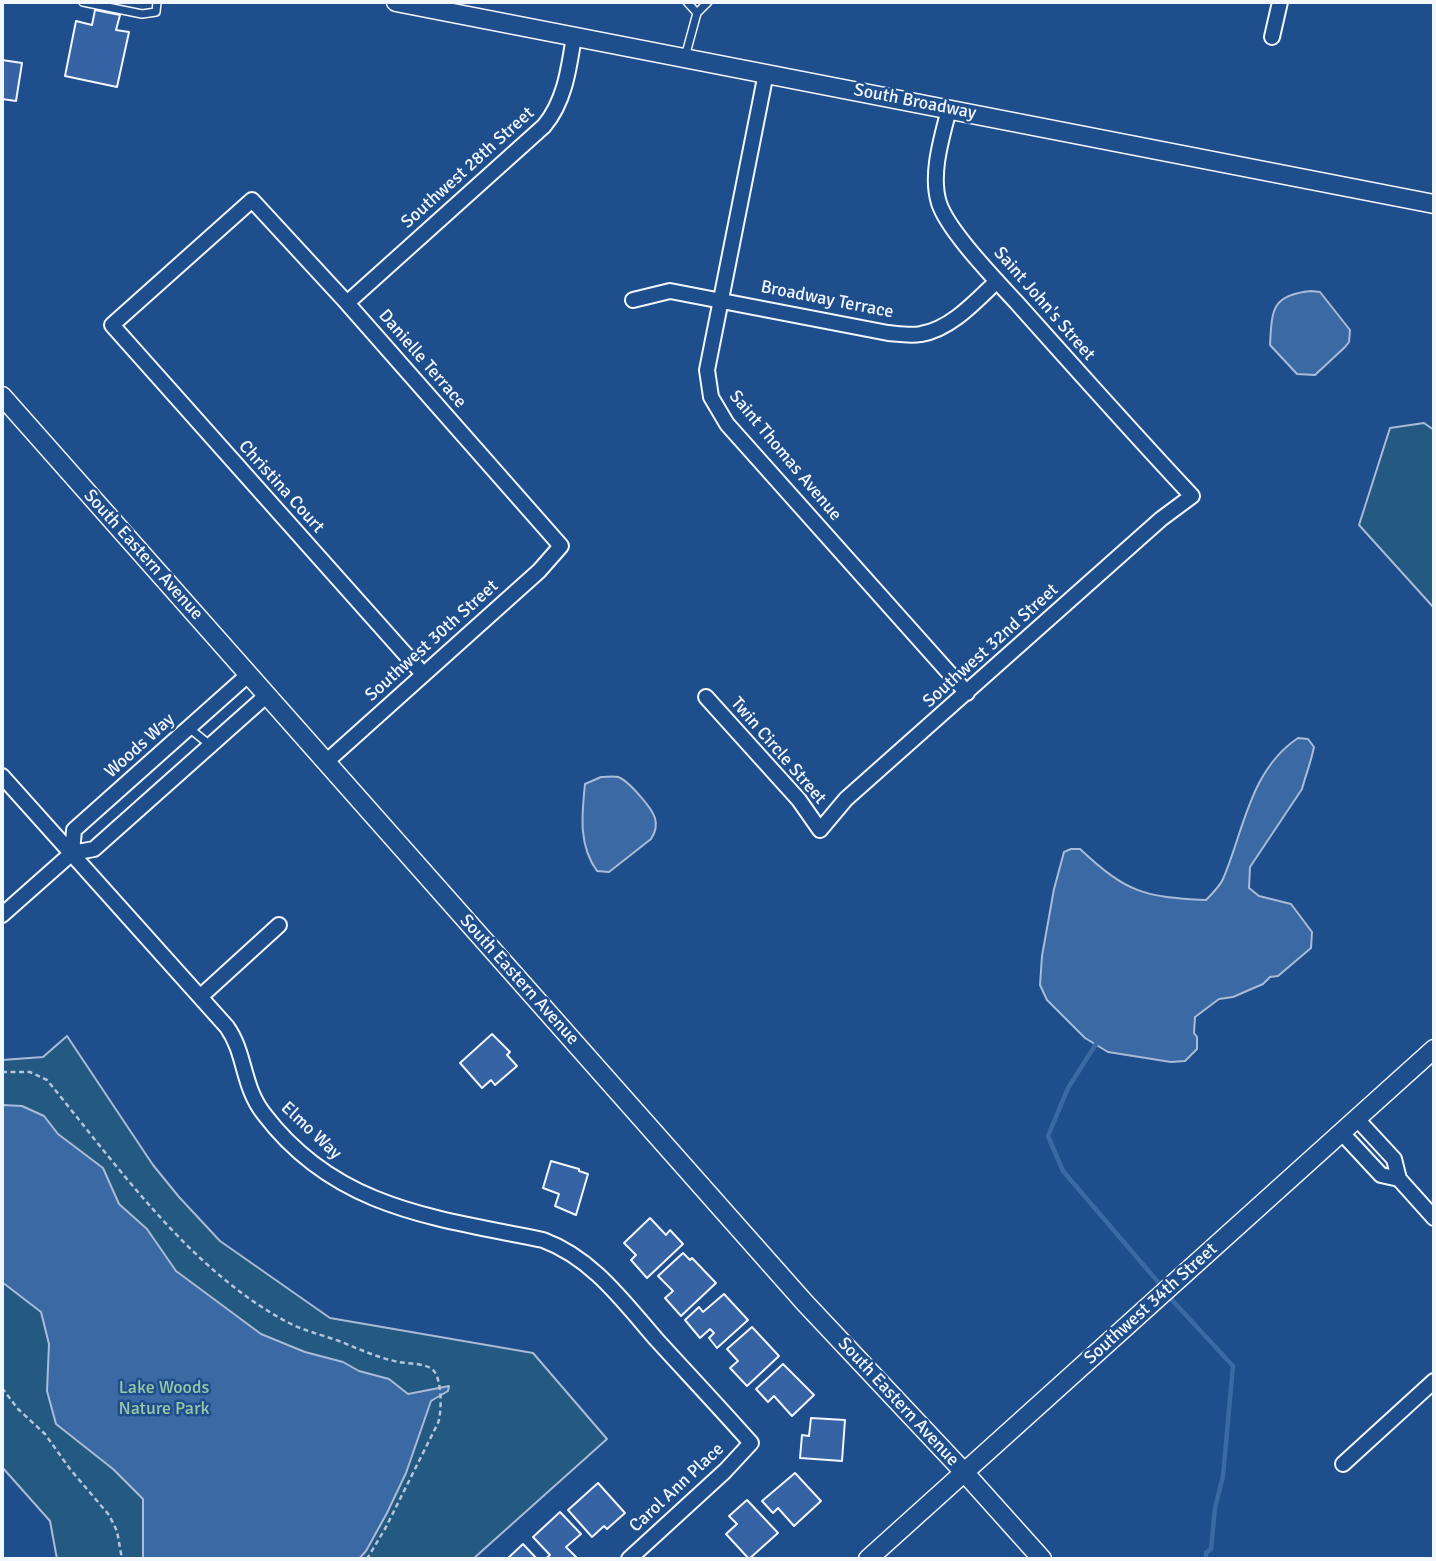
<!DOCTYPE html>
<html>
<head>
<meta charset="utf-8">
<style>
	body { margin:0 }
	#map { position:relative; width:1436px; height:1561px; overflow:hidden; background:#1f4e8c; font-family:Signika,sans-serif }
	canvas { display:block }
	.frame { position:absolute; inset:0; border:4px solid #f2f6ff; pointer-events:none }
</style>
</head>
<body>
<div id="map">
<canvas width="1436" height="1561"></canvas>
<div class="frame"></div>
</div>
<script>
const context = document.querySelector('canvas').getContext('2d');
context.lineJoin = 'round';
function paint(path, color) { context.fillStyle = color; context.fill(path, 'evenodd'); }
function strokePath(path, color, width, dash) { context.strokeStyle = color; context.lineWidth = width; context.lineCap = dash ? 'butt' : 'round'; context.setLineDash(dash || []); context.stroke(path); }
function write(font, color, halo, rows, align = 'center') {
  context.font = font + ' Signika,sans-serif'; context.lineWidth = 5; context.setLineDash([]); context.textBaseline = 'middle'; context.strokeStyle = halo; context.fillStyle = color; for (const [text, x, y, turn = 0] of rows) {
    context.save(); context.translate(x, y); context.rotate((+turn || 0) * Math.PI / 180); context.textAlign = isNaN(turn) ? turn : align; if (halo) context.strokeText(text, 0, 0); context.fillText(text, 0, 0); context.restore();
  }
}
const green = new Path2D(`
	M1424,423l10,7v178l-75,-83 31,-97z
	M67,1036l86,129 26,32 41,44 110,77 203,35 74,86 -134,120h-416l-7,-38 -48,-54v-407l41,-3z`);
paint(green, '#245a82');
strokePath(green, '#a8bbd7', 2);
const water = new Path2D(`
	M1311,291l9,1 30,38 -1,12 -4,5 -30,28 -18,-1 -27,-29c2,-35 1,-50 41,-54z
	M1298,738l10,1 6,8c-3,15 -8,27 -12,42l-52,78 -1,21 10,8 32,8 21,28 -1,16 -33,28 -8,1 -7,7 -30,13 -14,2 -24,18 -1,16 3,4v12l-12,12 -14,1 -63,-10 -23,-14 -38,-38 -7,-15 2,-29 12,-67 10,-37 7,-3h9c47,44 64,48 126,51 6,-6 14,-14 17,-21 21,-49 27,-109 75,-141z
	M601,777c5,0 13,-1 17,0 10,3 34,31 37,41 2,7 0,15 -4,21l-42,33 -12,-1c-19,-26 -15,-57 -12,-87z
	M2,1105l20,1 22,10 14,18 45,34 16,36 28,25 29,42 85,63 44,18 38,10 16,9 30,8 19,15 41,-8 -1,5 -17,10 -25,72 -19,40 -21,38 -7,8h-216v-60l-30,-30 -57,-45 -9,-33 2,-47 -8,-32 -39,-30z`);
paint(water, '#3b69a3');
strokePath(water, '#a8bbd7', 2);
strokePath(new Path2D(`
	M1098,1041l-30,47 -20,48 15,35 95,111
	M1171,1299l62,67 -10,110 -8,32 -4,41 -5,4v6`), '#3b69a3', 4.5);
const building = new Path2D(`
	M95,10l25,5 -4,15 13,2 -12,55 -52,-11 11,-55 16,4z
	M2,60l20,3 -6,38 -14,-2z
	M492,1034l18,18 -3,3 10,11 -22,19 -4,-5 -9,8 -22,-25z
	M551,1161l28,8v2l9,3 -12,41 -21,-9 4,-12 -16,-6z
	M650,1218l16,17 4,-5 13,14 -36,34 -16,-18 5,-5 -12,-12z
	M683,1253l7,7 2,-2 24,25 -35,33 -16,-18 8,-7 -15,-15z
	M724,1294l24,26 -31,28 -8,-10 5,-5 -4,-4 -10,9 -15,-18 14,-13 4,5z
	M752,1327l27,29 -32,30 -17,-18 8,-7 -11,-12z
	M783,1364l31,31 -22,21 -18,-20 -6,6 -12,-13z
	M811,1418l34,2 -3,41 -42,-3 2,-23 7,1z
	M795,1473l26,28 -27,25 -16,-18 -5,5 -11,-12z
	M598,1483l27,30 -18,16 -3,-3 -12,11 -24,-27z
	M747,1500l31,33 -29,26 -23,-25 11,-10 -8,-8z
	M560,1512l21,22 -15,13 10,10 -2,2h-29l5,-4 -17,-18z
	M523,1544l14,15h-30z`);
paint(building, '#3563a3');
strokePath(building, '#f2f6ff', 2);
const service = new Path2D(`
	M83,2l59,12 14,-2 1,-10
	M687,2l10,11
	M685,57l12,-44 11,-11
	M189,728l21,17`);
const minor = new Path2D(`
	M1272,37l8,-35
	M766,73l-59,297 4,27 16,27 240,269
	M633,300l37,-9 218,42c11,1 23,3 33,1 30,-5 55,-33 76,-53
	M347,303l197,-177c21,-25 25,-58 30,-90
	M249,674l-175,156 -2,23 22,-4 173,-154
	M706,697l93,103 21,30 26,-31 315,-280 31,-23c-59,-63 -117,-128 -175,-193 -21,-23 -69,-72 -78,-100 -9,-29 3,-66 10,-94
	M326,762l213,-191 22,-25 -214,-243 -95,-103 -140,125 311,349
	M2,776l225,251c19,27 15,59 37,87 72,95 172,104 279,126 49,18 80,61 113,99 32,35 64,69 95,104l-26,28 -96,88
	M2,915l70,-62
	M200,997l79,-72
	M1357,1119l37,40 5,20 35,39
	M1341,1132l40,43 18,4
	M1343,1464l91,-83`);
const tertiary = new Path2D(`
	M396,2l1038,202
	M2,396l803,907 159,169 78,87
	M868,1559l566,-510`);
strokePath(service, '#f2f6ff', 10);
strokePath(minor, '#f2f6ff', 18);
strokePath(tertiary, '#f2f6ff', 21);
strokePath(new Path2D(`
	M2,1072h28l17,8c69,84 144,192 242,243 16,8 33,12 50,18 20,8 39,17 60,21 11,2 28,1 35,9 8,10 8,41 4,52l-52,104 -19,32
	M2,1388l16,21 27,25 25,35 39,46 8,16 5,28`), '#b3c4dc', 2.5, [5, 3.5]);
strokePath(service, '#1f4e8c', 7);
strokePath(minor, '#1f4e8c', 14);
strokePath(tertiary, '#1f4e8c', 18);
write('18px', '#f2f6ff', '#1f4e8c', [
	["South Broadway",915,102,11],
	["Southwest 28th Street",468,168,-42],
	["Broadway Terrace",827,300,11],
	["Saint John's Street",1044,304,49],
	["Danielle Terrace",422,359,49],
	["Saint Thomas Avenue",785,456,50],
	["Christina Court",281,487,48],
	["South Eastern Avenue",143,555,48],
	["Southwest 30th Street",432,641,-42],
	["Southwest 32nd Street",991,646,-42],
	["Woods Way",140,746,-42],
	["Twin Circle Street",778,751,49],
	["South Eastern Avenue",519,980,48],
	["Elmo Way",311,1131,43],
	["Southwest 34th Street",1151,1304,-42],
	["South Eastern Avenue",898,1402,47],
	["Carol Ann Place",677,1488,-43]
]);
write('18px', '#97c8a6', '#1f4e8c', [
	["Lake Woods",164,1388],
	["Nature Park",164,1409]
]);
</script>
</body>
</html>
